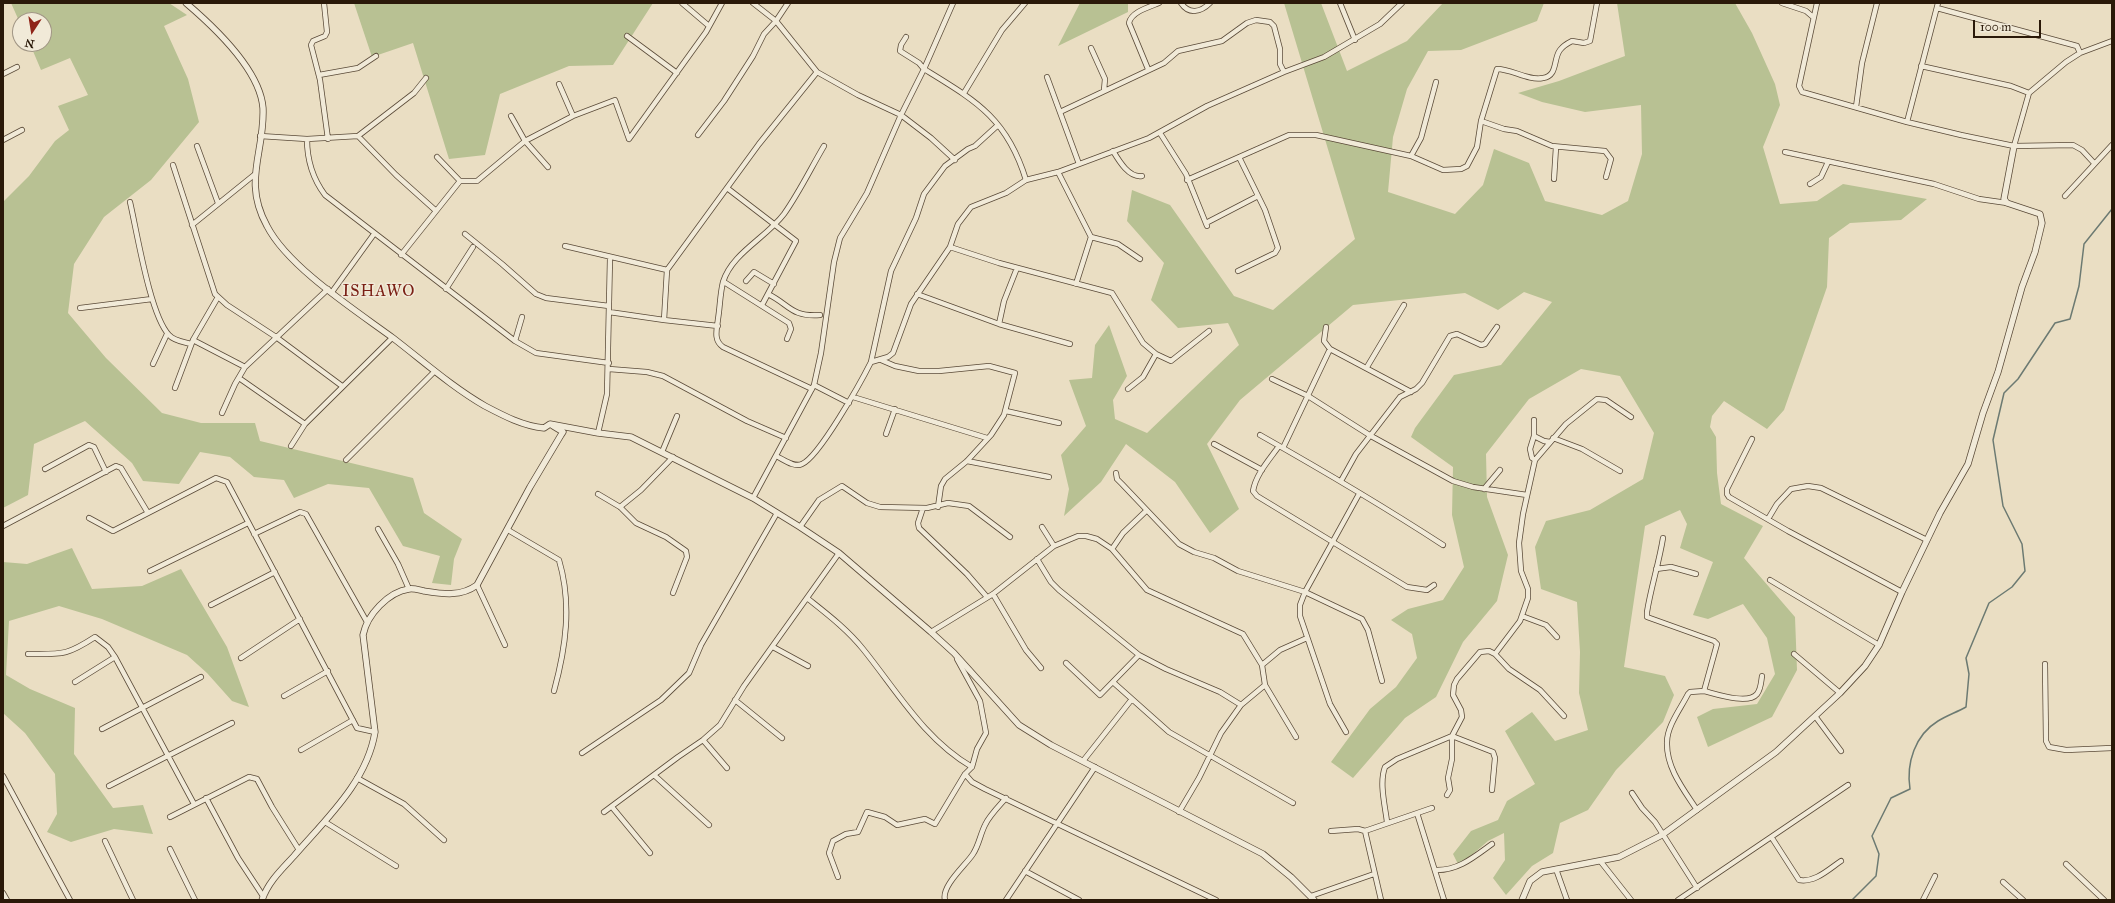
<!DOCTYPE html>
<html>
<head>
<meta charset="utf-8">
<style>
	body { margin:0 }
	#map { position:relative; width:2115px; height:903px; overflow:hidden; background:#eadec3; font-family:"IM FELL Great Primer",serif }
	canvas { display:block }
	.frame { position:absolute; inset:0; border:4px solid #2a1909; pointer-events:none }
	.north { position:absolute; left:12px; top:12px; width:40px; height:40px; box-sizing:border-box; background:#f1ead8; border:1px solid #a19685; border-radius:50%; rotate:192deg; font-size:11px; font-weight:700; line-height:16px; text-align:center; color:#2a1909 }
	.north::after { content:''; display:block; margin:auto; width:14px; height:18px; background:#8f2418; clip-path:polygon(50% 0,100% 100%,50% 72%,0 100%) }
	.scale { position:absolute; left:1973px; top:20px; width:68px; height:18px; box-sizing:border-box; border:2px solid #2a1909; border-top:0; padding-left:5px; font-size:12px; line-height:14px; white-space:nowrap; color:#2a1909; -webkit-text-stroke:3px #f1ead8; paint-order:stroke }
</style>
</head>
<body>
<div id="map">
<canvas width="2115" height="903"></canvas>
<div class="frame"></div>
<div class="north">N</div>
<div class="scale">100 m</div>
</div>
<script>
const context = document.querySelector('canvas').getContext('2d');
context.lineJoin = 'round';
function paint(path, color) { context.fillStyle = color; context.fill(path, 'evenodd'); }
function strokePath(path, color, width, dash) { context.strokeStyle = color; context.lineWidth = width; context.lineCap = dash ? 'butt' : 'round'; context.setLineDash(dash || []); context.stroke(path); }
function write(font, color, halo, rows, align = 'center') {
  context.font = font + ' "IM FELL Great Primer",serif'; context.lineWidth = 3; context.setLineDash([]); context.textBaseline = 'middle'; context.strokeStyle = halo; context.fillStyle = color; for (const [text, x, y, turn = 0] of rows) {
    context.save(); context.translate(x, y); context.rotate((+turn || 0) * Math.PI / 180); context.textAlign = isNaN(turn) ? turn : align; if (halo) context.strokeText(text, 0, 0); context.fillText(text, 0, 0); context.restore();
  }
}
paint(new Path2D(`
	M11,3h158l18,12 -23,11 24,53 11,43 -48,58 -47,37 -30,47 -6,49 38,45 56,55 39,10h54l5,18 153,37 11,35 38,26 -8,20 -3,26 -19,-2 8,-27 -37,-10 -34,-58 -41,-4 -34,14 -10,-18 -30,-3 -24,-20 -30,-5 -21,32 -36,-3 -11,-18 -47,-42 -51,23 -6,51 -25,13v-306l26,-26 26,-35 14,-11 -11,-24 30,-11 -18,-37 -29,12 -11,-26h14v-24h-24v3z
	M354,3h299l-40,62 -44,1 -69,28 -15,61 -36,4 -36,-116 -41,14z
	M1080,3h48v9l-70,34z
	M1284,3h37l26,68 60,-30 36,-38h101l-7,18 -76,29 -33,1 -21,38 -14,48 -5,55 67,22 28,-29 11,-36 35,14 16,38 57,14 26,-14 14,-47 -1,-49 -56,7 -43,-10 -24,-9 41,-12 66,-25 -8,-53h118l17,30 23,51 5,21 -17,42 17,57 37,-3 26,-17 84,15 -26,21 -51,3 -21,15 -2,49 -43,123 -17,19 -43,-28 -12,15 -2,11 6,10 1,36 4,31 42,22 -19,32 51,59 2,53 -25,47 -64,30 -11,-30 16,-8 44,-5 18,-30 -8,-36 -24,-34 -35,15 -15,-4 20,-53 -33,-14 7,-24 -7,-14 -35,16 -21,141 41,9 9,19 -11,27 -47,48 -28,40 -28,13 -7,30 -21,13 -26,29 -13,-17 12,-18 -1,-27 -16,8 -29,25 -6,-12 18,-23 27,-11 9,-19 28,-17 -30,-53 27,-19 23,29 33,-11 -9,-37 1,-41 -3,-50 -36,-13 -6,-42 11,-26 44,-11 53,-31 11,-46 -34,-57 -39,-7 -52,30 -43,55 1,43 21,58 -11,46 -34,41 -27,55 -31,21 -52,60 -22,-16 39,-53 26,-22 21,-29 -5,-24 -21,-14 17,-11 35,-9 21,-33 -12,-52 1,-48 -42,-30 4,-9 39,-53 47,-10 51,-63 -28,-10 -26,18 -33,-17 -112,12 -113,95 -33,44 32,65 -29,24 -35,-51 -49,-38 -25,38 -37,34 5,-27 -8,-34 25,-29 -17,-46 23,-2 3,-33 14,-20 18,51 -14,24 2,19 32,14 92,-88 -11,-22 -50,5 -27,-28 13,-37 -37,-42 5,-31 38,15 64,91 39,14 82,-71z
	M72,548l20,41 50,-3 39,-17 46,78 22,60 -17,-6 -25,-28 -20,-18 -85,-36 -43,-13 -50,15 -3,54 24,14 45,19 -1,46 39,54 30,-3 10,29 -39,-5 -43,13 -24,-10 10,-18 -2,-40 -30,-41 -22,-20v-151l24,2z`), '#b8c193');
strokePath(new Path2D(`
	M1852,900l24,-24 3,-22 -7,-18 19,-38 19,-9c-4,-26 5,-54 28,-68 8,-5 19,-9 28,-14l3,-33 -3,-16 23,-55 23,-16 13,-16 -3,-27 -19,-38 -10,-66 11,-47 14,-14 37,-56 15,-4 9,-33 5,-42 28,-35`), '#6c7a72', 1.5);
const minor = new Path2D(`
	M324,3l3,29 -2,4 -12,5 -2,4 9,35 8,59
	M682,3l27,23
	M753,3l23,18 41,51 41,23 43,20 30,23 24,22
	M1181,3c8,12 20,9 29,0
	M1340,3l15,37
	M1782,3l24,8 7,6
	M1817,3l-18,83 3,6 105,30 54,13 53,11 59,-1 9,5 12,13
	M1937,8l140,38 3,7
	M627,36l50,37
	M906,37l-5,8 -1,6 19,12 5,6c52,32 83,49 102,111
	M1091,48l14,31 -1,11
	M1921,66l90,20 18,7
	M1148,69l-19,-46c2,-11 20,-16 30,-20
	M3,74l14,-7
	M319,75l39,-7 18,-12
	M1047,77l32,87
	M559,84l14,32
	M964,93l38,-63 23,-27
	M1856,107l6,-44 15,-60
	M1060,112l104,-49 14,-12 44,-10 25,-18 9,-3 14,2 4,4 6,23v15l4,8
	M511,116l14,25 23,26
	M1481,121l23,8 13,2 35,15 53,5 6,8 -5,18
	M1907,122l31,-119
	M1160,133l26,41 21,52
	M698,135l26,-34 29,-45 11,-22 12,-13 12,-18
	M260,136l47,3 51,-3 38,39 39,35
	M358,136l56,-43 12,-15
	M307,139c0,20 6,40 18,56l190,146 21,12 73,10
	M629,139l77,-107 16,-29
	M3,140l19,-10
	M197,146l21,57
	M2014,146l15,-53 37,-31 14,-9 32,-12
	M1113,151c6,10 16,27 29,25
	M1785,152l149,32 45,15 28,4
	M1411,156l10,-18 15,-56
	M437,157l23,24
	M173,165l42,129 12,11 49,32 66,49
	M1058,172l33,65 -15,47
	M1554,179l2,-32
	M1187,180l102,-45h27l95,21 32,14 18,-1 6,-3 10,-19 4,-26 16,-52c15,0 31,12 46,9 15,-2 10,-19 17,-28 3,-4 8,-7 12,-9l12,2 6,-2 7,-38
	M1810,184l11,-7 7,-15
	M727,188l69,53 -34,64
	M2065,196l47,-51
	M130,202c7,30 20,113 39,133 5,6 15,7 22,9
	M1206,223l52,-27
	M192,225l62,-50
	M465,234l37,30 34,30 10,4 63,8
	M1091,237l27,7 22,15
	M565,246l102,24
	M950,247l49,16 113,30 31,50 13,11 15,7 38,-30
	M401,255l59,-74h17l48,-40 48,-25 42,-16 14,39
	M1238,271l37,-18 3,-5 -13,-38 -26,-53
	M746,281l8,-9 20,12
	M724,282l65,41 2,6 -4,10
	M446,289l27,-42
	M332,292l42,-58
	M768,294c22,11 23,23 52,21
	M917,294l82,30 71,20
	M80,308l72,-9
	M609,312l55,8 54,6
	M664,320l3,-50 92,-126 58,-72
	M999,324l5,-23 13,-33
	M1326,327l-2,14 6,8
	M193,340l52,27
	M515,341l7,-24
	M881,360l14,6 24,5h20l50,-5 26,7 -11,42 -13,20 -24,26 -22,18 -4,7 -3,21
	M871,362l20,-91 25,-53 8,-24 21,-28 23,-17 7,-3 23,-21
	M153,364l14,-30
	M1367,367l37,-62
	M609,369l38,3 16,4 84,45 39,17
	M239,378l66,46
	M1272,379l36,17 63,40 82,45 20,6 54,8
	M814,385l35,18
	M175,388l18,-48 25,-43
	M812,389l-89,-42c-10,-7 -6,-18 -5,-28 2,-12 2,-25 5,-37 9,-29 43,-44 61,-68 15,-21 27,-46 40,-68
	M1128,389l15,-12 13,-23
	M853,397l134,41
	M1006,411l53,12
	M222,413l13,-29 10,-17 83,-78
	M1534,420v16l10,5 6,1
	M598,433l9,-39 3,-136
	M886,434l9,-25
	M1260,435c62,35 123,71 183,110
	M1534,436l-4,13 2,9 3,2
	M1553,438l29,11 38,22
	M1752,439l-25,50v5l2,3 59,34 114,61
	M1214,444l48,26
	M291,446l14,-22 87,-86
	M1279,446c-10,14 -23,28 -26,45l4,5 150,91 20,3 7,-5
	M1283,448l47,-99 81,43
	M662,452l15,-36
	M776,456c7,3 18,12 26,8 17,-7 59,-82 69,-102l17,-5 5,-4 18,-49 39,-57 8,-23 13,-17 35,-14 20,-13 32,-8 91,-34 58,-32 77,-34 40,-15 56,-33 22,-21
	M346,460l89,-89
	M967,461l82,16
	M45,469l44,-24 5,2 12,25
	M1116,473l1,6 5,5 57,60 15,8 20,6 24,13 67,21 57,27 6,11 14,51
	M1341,481l15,-27 44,-57 16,-8 6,-6 28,-47 7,-2 24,11 4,-1 12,-17
	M1484,489l16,-19
	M598,494l22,13 16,16 30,14 20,14 1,6 -14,36
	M753,498l61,-113 7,-32 13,-91 6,-24 27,-45 34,-78 23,-46 29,-66
	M620,507l21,-17 32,-33
	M923,508l-5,15 1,5 48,46 20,23
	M89,518l24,13 103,-53 11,4 130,246 18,4
	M1768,519l9,-15 14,-15 17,-3 13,2 106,52
	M3,526l113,-60 5,2 27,45
	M800,527l19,-27 23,-14 25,17 13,4 47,1 21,-5 21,3 41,31
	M1042,527l12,19
	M378,529l20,35 11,25
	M508,530l51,30c13,44 7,87 -5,131
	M254,534l46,-22 6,2 61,108
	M1663,538c-4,25 -12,49 -16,74v5l67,24 3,3 -13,47 -14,1 -2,2c-7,14 -21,32 -21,48 -1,26 17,48 30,68
	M1112,549l11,-16 23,-22
	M1037,559l14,23 8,8 80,65 27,14 54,23 21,13
	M1656,569l15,-2 25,7
	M150,571l98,-48
	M1770,580l109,65
	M477,585l28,60
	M993,594l33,56 15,18
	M807,598c20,16 40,31 56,51 34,42 61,90 109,118
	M211,605l64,-33
	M1522,616l24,9 11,12
	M931,632l62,-38 61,-48 24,-10h8l11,3 15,10 35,41 96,44 19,31 3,20 31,52
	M773,647l35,19
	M28,654c34,0 38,2 67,-17l13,10 7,10 79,147
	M1495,654l25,-33 8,-23v-9l-7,-18 -2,-28 4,-29 12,-54 31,-36 31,-25 9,1 25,17
	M1794,654l46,39
	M241,658l59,-39
	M1066,663l34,32 39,-40
	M2045,664l1,77 3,6 17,3 46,-2
	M1262,665l18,-15 27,-12
	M75,682l40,-25
	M1114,683l55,49 124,71
	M1704,691c12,3 44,14 53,3 4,-5 4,-12 5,-18
	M284,696l44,-25
	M735,700l47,38
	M1815,716l26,35
	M102,729l99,-52
	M1346,732l-16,-28 -30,-88v-11l5,-13 54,-98
	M703,740l24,28
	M301,750l52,-30
	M582,753l79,-53 28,-27 12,-28 76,-132
	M1083,761l49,-62
	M965,774l7,8 13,7 231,111
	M654,775l55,50
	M3,776l67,124
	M357,778l47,26 40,36
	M109,786l123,-63
	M1632,793l10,15 13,14 42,66
	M1447,795l3,-5 -2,-12 4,-19v-23l10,-19 -1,-7 -8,-15 1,-10 3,-6 23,-27 9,-1 6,3 14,15 31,21 24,26
	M206,798l32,60 25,38
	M612,807l38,46
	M604,812l74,-55 25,-17 17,-15 24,-39 95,-133
	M1179,812l20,-34 22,-45 20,-28 24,-20
	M1417,813l27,87
	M170,817l79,-40 8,2 15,28 27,43
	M325,822l71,44
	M1387,822c-2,-17 -8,-39 -2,-55l12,-8 55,-23 41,16 2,6 -3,32
	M1331,831l27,-2 7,2
	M1365,831l67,-23
	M1365,831l16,69
	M1772,838l27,42c16,3 30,-11 42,-19
	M105,841l28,59
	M170,849l25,51
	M1601,862l30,38
	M2066,864l38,36
	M1556,869l11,31
	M1435,870c23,1 39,-13 57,-26
	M1025,871l54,29
	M838,877l-9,-24 4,-12 13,-7 12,-2 9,-20 18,5 12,8 28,-6 10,5 30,-50 7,-7 5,-18 9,-16 -6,-32 -23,-42
	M2003,882l20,18
	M3,893l4,7
	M1311,896l63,-22
	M945,900c-4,-14 21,-35 28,-46 6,-9 7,-19 12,-29 4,-9 14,-19 21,-27
	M1006,900l89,-133
	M1678,900l170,-115
	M1923,900l12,-24`);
const tertiary = new Path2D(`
	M186,3c27,23 74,67 77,105 2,44 -21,73 4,118 21,41 88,84 126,112 30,23 59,49 92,68 19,10 38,20 59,22l6,-4 48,9 33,4 122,61 47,29 39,26 92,79 23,21 65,72 32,20 212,109 28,23 23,23
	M262,900c6,-18 20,-31 32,-44 31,-36 73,-74 81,-124l-12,-97c4,-20 25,-43 46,-46 4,-1 10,1 15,2 19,3 37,6 53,-6l53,-98 31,-52 2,-3 -10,-6
	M1522,900l8,-19 12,-9 77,-15 43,-22 114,-83 64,-59 25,-27 14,-21 23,-53 38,-79 28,-49 15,-51 15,-41 24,-85 13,-35 7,-29 -2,-9 -33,-11 -3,-4 10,-53`);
strokePath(minor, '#5a4a38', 6);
strokePath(tertiary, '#5a4a38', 7);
strokePath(minor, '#f1ead8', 4.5);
strokePath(tertiary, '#f1ead8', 5.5);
context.letterSpacing = '1px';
write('16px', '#7a1f14', '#f1ead8', [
	["ISHAWO",379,292]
]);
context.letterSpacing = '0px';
</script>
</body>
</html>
